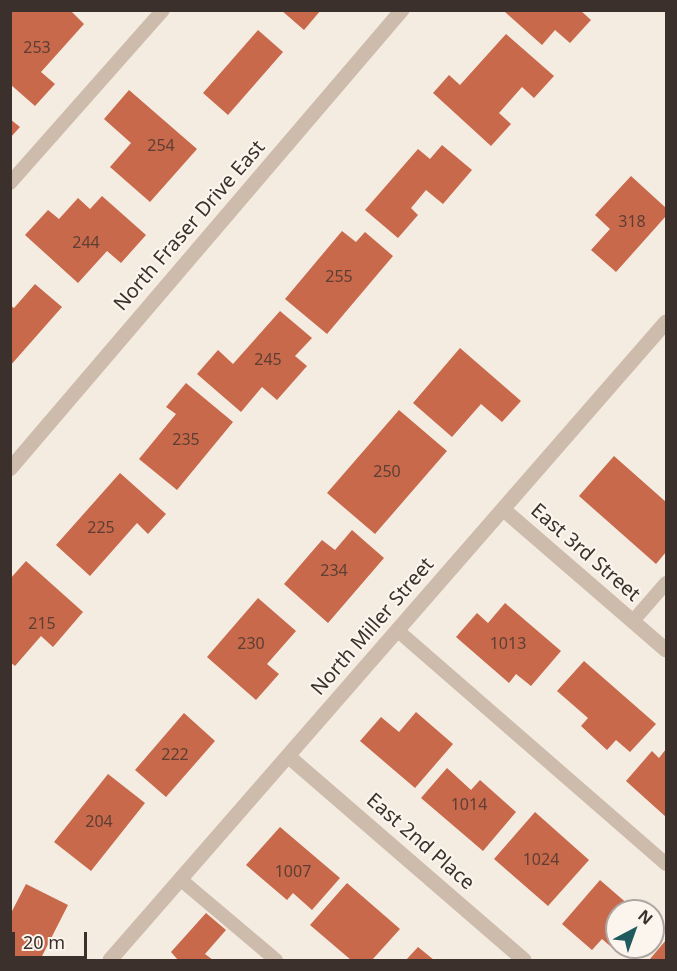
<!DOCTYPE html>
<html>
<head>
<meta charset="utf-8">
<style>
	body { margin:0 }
	#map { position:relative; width:677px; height:971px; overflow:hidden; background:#f4ebe1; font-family:"Noto Sans",sans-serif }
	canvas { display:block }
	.frame { position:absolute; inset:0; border:12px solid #3b302b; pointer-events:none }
	.north { position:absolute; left:605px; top:899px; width:60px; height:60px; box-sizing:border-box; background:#fbf5ee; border:2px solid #aea6a0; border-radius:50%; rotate:41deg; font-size:16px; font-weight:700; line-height:24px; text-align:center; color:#3b302b }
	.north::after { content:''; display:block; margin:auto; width:21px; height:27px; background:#1f5a5e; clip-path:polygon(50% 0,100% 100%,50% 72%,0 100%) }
	.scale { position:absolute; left:12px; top:932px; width:75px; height:27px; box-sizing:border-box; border:3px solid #3b302b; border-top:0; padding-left:8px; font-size:18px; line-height:21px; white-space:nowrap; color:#3b302b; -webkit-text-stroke:4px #fbf5ee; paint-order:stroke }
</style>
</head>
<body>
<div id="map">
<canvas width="677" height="971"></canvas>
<div class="frame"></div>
<div class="north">N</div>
<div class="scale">20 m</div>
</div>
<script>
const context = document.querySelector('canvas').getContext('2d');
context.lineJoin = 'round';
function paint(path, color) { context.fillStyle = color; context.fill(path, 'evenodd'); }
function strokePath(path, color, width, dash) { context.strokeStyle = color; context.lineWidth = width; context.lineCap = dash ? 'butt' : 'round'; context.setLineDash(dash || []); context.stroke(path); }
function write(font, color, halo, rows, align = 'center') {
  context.font = font + ' "Noto Sans",sans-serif'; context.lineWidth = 4.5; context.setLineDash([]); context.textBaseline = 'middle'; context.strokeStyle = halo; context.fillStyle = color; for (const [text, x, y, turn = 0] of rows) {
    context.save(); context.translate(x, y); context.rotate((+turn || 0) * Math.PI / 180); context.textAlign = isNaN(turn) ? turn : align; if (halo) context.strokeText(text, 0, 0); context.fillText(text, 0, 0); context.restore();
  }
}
paint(new Path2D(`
	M10,10h60l14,14 -43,48 14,12 -20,22 -25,-22z
	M281,10h40l-17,20z
	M507,10h73l11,10 -21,23 -15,-13 -13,15 -37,-33z
	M258,30l25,22 -55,63 -25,-22z
	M506,34l48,42 -20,22 -12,-11 -23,26 12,11 -20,22 -58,-53 16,-18 11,10z
	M129,90l68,59 -47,53 -40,-35 21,-24 -27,-24z
	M10,119l10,8 -10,11z
	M442,145l30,25 -29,34 -17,-14 -15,18 7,7 -20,23 -33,-28 53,-61 12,10z
	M631,176l35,32v8l-50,56 -25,-22 19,-21 -15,-14z
	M102,196l44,39 -25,28 -14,-12 -29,32 -53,-48 23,-25 11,9 19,-21 12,11z
	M342,231l14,11 9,-10 28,24 -66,78 -42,-35z
	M35,284l27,23 -52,59v-61l4,3z
	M280,311l32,27 -17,18 12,10 -30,34 -15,-13 -21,25 -44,-38 21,-24 15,14z
	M460,348l61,53 -19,21 -21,-18 -29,33 -39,-34z
	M186,383l47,39 -56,68 -38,-31 37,-45 -10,-7z
	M399,410l48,41 -72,83 -48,-41z
	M614,456l52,46v50l-10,12 -77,-68z
	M120,473l46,41 -18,20 -11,-11 -47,53 -34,-31z
	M352,530l32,28 -56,65 -44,-39 38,-44 13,10z
	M26,561l57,51 -30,35 -12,-11 -26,30 -5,-4v-83z
	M258,598l38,33 -29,33 12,10 -23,26 -49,-43z
	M505,603l56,48 -30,35 -15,-12 -7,9 -53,-46 21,-24 11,10z
	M584,661l72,63 -26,28 -14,-12 -9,10 -26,-24 7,-8 -31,-27z
	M416,712l37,32 -38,44 -55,-47 21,-24 18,15z
	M184,713l31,28 -49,56 -31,-27z
	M666,749v68l-40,-36 26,-30 7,7z
	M447,768l24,22 9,-10 36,32 -33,39 -62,-53z
	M108,774l37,29 -54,68 -37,-29z
	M535,812l54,48 -41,46 -54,-47z
	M280,827l60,51 -28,32 -19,-17 -6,7 -41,-35z
	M600,880l30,26 -5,5h-8v36h13l-8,9 -20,-17 -10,11 -30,-26z
	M347,883l53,46 -28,31h-21l-41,-35z
	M26,884l42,21 -28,55h-30v-45z
	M206,913l20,17 -21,24 8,6h-35l-7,-8z
	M666,940v20h-14l-2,-1z
	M418,947l16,13h-28z`), '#c8694b');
strokePath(new Path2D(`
	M10,183l153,-173
	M633,621l33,-38
	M397,630l269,234
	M180,879l96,81`), '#cdbbac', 14);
strokePath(new Path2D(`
	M10,469l392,-459
	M504,510l162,140
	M288,756l236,204
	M110,960l556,-638`), '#cdbbac', 15);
write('16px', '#5e3e33', null, [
	["253",37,48],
	["254",161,146],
	["318",632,222],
	["244",86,243],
	["255",339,277],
	["245",268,360],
	["235",186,440],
	["250",387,472],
	["225",101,528],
	["234",334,571],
	["215",42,624],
	["230",251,644],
	["1013",508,644],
	["222",175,755],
	["1014",469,805],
	["204",99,822],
	["1024",541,860],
	["1007",293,872]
]);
write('20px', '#3b302b', '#fbf5ee', [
	["North Fraser Drive East",190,226,-49],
	["East 3rd Street",585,553,41],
	["North Miller Street",373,627,-49],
	["East 2nd Place",420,842,41]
]);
</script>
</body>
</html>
